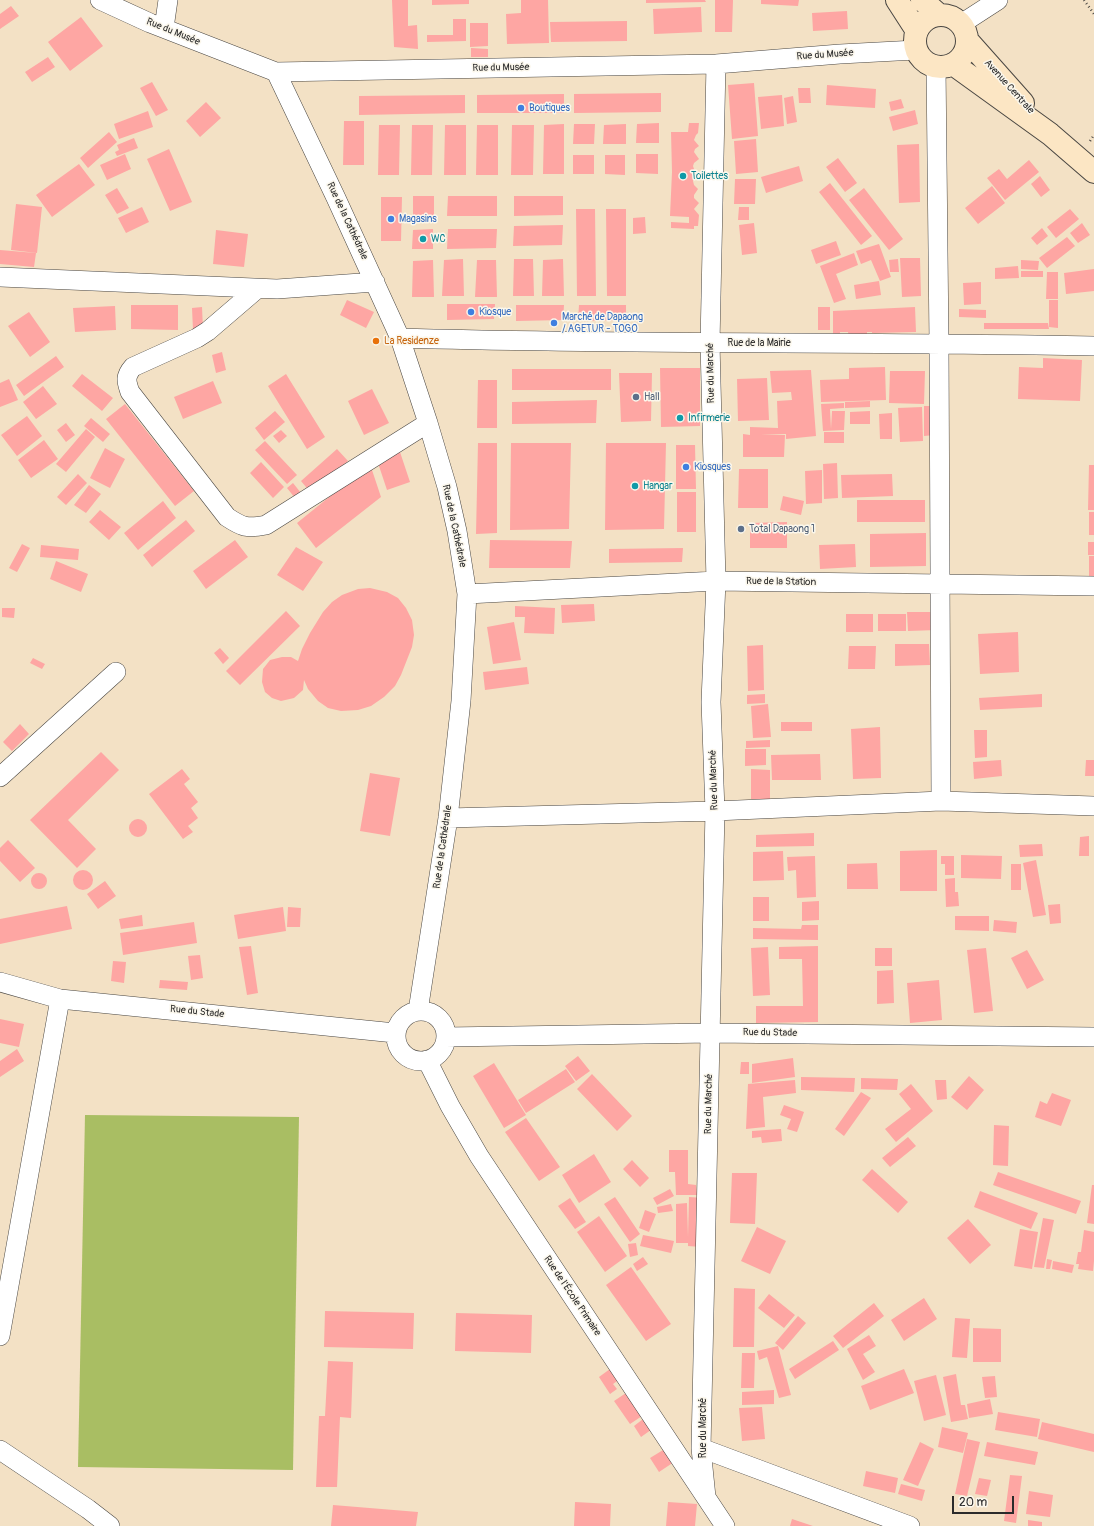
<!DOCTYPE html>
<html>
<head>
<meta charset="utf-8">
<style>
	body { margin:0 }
	#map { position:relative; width:1094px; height:1526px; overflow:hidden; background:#f3e1c5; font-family:Pangolin,sans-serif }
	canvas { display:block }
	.scale { position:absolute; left:952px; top:1496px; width:62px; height:18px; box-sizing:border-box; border:2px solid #2b2b2b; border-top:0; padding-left:5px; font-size:12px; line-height:14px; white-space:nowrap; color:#2b2b2b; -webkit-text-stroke:3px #fbf7ec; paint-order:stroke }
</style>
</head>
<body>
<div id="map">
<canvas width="1094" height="1526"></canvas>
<div class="scale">20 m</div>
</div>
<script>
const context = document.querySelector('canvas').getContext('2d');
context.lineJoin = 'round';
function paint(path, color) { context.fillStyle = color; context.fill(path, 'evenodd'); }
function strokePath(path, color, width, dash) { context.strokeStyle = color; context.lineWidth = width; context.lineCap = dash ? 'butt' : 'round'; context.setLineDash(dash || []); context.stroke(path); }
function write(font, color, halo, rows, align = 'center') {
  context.font = font + ' Pangolin,sans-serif'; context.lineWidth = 3; context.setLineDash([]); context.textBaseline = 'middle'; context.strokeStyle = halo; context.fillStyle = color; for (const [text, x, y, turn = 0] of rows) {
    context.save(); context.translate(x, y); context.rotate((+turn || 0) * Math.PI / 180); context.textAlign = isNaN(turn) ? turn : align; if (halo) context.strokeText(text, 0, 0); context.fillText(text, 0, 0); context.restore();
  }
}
paint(new Path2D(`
	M85,1115l214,2 -6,353 -215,-3z`), '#a9be63');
paint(new Path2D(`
	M392,0h16v26l9,-1 1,24 -24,-2z
	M432,0h37v4l-37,1z
	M521,0h27l1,43 -42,1 -1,-30 15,-1z
	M646,0h59l1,2 -60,1z
	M715,0h18l-1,32h-17z
	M761,0h38l-1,6 -37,-2z
	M11,6l8,10 -19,13v-15z
	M701,7l1,25 -48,2 -1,-25z
	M847,11l1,18 -35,2 -1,-18z
	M81,17l22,29 -33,25 -22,-29z
	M453,19h13v22l-39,1v-7h26z
	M627,21v20l-76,1 -1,-20z
	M470,23h18v23l-18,1z
	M471,48l17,1v8h-17z
	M48,57l7,10 -23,15 -7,-10z
	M152,82l16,28 -12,6 -16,-28z
	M754,83l4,53 -26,3 -4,-54z
	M827,85l49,4 -1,19 -49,-3z
	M798,88h12l1,15h-12z
	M661,93v19l-87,1v-19z
	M564,94v19h-87v-18z
	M465,95v18l-106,2v-19z
	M782,95l2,31 -23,3 -3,-32z
	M793,96l4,26 -10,2 -3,-26z
	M901,99l3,9 -13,3 -2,-9z
	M206,102l15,16 -21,19 -14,-16z
	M915,110l3,14 -25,7 -4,-14z
	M148,111l5,16 -34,12 -5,-15z
	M344,121h20v44h-21z
	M659,123v20h-23l1,-19z
	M689,123h10l-1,10 -2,2 -2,5 5,6 -4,3 -1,3 5,7 -5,4 -1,3 1,3 5,4 -5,4 -1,4 1,4 4,4 -4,6v3l5,5 -5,6 5,6 -1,11h-4v3l-23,-1v-6l18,1v-6l-19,-1 2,-44 -1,-40h17z
	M564,124v50h-21l1,-49z
	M574,124h21l-1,20h-21z
	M626,124v20h-23l1,-19z
	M379,125h21l-1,50h-21z
	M412,125h21l-1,50h-21z
	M445,125h21v50h-22z
	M477,125h21v50h-22z
	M512,125h22l-1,50h-22z
	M109,132l8,10 -29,26 -8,-10z
	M134,138l4,10 -21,8 -2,-4 4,-2 -2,-5z
	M756,139l2,33 -22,2 -2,-33z
	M919,144l1,58 -21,1 -2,-58z
	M169,149l23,53 -22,9 -23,-52z
	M125,154l6,15 -24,11 -7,-15z
	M636,154h22v20l-22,-1z
	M573,155h21v19h-21z
	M605,155h20v20l-20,-1z
	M838,158l19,25 -12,9 -19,-25z
	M1029,160l10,12 -34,28 -18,-22 12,-9 8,10z
	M79,164l16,21 -43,32 -16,-22z
	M799,166l4,15 -37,12 -5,-16z
	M1040,176l10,14 -9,7 -10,-13z
	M735,179h21l-1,25h-21z
	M830,183l42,53 -11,9 -42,-53z
	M992,186l13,17 -27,21 -13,-16z
	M117,188l12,20 -12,6 -12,-19z
	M864,188l39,51 -14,11 -40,-50z
	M413,196h21v20h-21z
	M448,196h49v20h-50z
	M514,196h49v19l-49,1z
	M381,197h21l-1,44h-20z
	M16,204l26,3 -5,46 -26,-3z
	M142,207l7,15 -23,11 -8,-15z
	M739,207h10v13h-11z
	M576,209h19l1,87h-19z
	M606,209h20v87h-19z
	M1070,209l9,10 -23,19 -9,-11z
	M645,217l1,16 -13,1v-16z
	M754,223l3,30 -15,2 -3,-30z
	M1082,223l8,12 -12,8 -8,-10z
	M563,225l-1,20 -49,1 1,-20z
	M1042,228l6,8 -11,9 -6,-7z
	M433,229v20h-21l1,-19z
	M448,229h49l-1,19 -49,1z
	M216,230l32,4 -4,33 -31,-3z
	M1067,237l8,9 -28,22 -8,-10z
	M836,241l5,14 -25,9 -5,-14z
	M879,244l12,33 -11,4 -9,-21 -10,4 -5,-13z
	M0,250l36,3 -2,14 -34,-3z
	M854,253l4,12 -22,9 10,25 -12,4 -14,-37z
	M900,258h20l1,38 -19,1z
	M463,259l1,37h-22l2,-36z
	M514,259h19l1,37h-21z
	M563,259l1,37h-22l1,-36z
	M898,259l1,13h-9l-1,-12z
	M433,260l1,37h-22l1,-36z
	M477,260h19l1,37h-22z
	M1021,260l18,1 -1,9 -17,-1z
	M1018,266l1,12 -24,1v-11z
	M1094,269v22l-28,3 -2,-21z
	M1021,271h22v6h-22z
	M1047,272h11v27h-12z
	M879,281l2,14 -25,4 -2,-14z
	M981,282v22l-17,1 -1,-22z
	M347,300l27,12 -8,16 -26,-13z
	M1049,300h9v28l-9,-1z
	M447,304h48l-1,15 -47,1z
	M131,305h47v25l-47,-1z
	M516,305h48l-1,15 -47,1z
	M579,305h47v15l-48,1z
	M115,306l1,24 -41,2 -2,-24z
	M202,307l1,22 -10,1 -1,-22z
	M818,307h12v23h-12z
	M915,307l1,25 -44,1v-1h-5v6l-18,1 -1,-7h-8v8h-7v-29z
	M959,309l27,1v8l-27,-1z
	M29,312l21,30 -20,15 -22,-31z
	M984,323h64l1,6h-65z
	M222,352l4,18 -10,3 -4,-18z
	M56,356l8,11 -40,29 -8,-11z
	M1043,358l39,2 -2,41 -62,-2 1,-32 24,1z
	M885,367l1,33 -65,2 -1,-22 29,-1v-11z
	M660,368h40v58l-39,1z
	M512,369h99v21h-99z
	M811,370l5,66 -30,3v-5h-25l24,1 -1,22h-41v-23l7,1v-8l28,1 -1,-27 15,-1 -1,-8 -19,1 -2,-22z
	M890,371h35l-1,33 -35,-1z
	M619,373h33l-1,48 -30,1z
	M82,374l31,24 -11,13 -30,-25z
	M286,374l39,63 -18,12 -39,-63z
	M767,378l2,42 -31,1 -1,-42z
	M9,379l9,21 -18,7v-24z
	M478,380h19v48h-20z
	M213,381l9,22 -39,16 -9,-22z
	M43,386l14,18 -21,15 -13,-17z
	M372,389l17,34 -25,12 -16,-34z
	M597,400l-1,23 -84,1v-22z
	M870,401v6l-25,1v-6z
	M844,403v5l-14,1 1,20 1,-18h13l-1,19 -21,1 -2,-27z
	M125,404l69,87 -19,15 -69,-87z
	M924,406h8l3,29 -11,1z
	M922,407l1,34 -23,1 -2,-34z
	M275,411l10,11 -21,18 -9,-12z
	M870,411v13h-20v-12z
	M892,413v26h-12l-1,-25z
	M27,416l15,20 -25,20 -16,-21z
	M91,418l19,16 -7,8 -19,-16z
	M66,423l9,12 -9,7 -9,-12z
	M86,429l9,8 -29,35 -10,-8z
	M281,430l6,6 -8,7 -6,-7z
	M824,432h20v11h-20z
	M44,440l14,19 -27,19 -13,-18z
	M265,441l32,34 -10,9 -32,-34z
	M478,443h19v90l-21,1z
	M511,443h60l-2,86 -59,1z
	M606,443h60l-2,86 -59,1z
	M676,445h19l1,44h-20z
	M105,448l20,11 -15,29 -20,-10z
	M337,449l11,12 -37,32 -10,-12z
	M400,452l10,30 -23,8 -10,-30z
	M261,462l23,25 -11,11 -23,-25z
	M837,463l1,35 -14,1 -1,-35z
	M370,464l11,33 -65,51 -19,-25z
	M1089,465h5v45h-6z
	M739,469h29v39h-30z
	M822,470v33l-16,1 -1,-33z
	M78,474l9,9 -21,22 -9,-8z
	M892,474l1,22 -51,2 -1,-23z
	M293,483l12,15 -6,5 -12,-15z
	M89,485l12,9 -15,19 -12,-8z
	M677,492h19v40h-19z
	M783,496l21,5 -3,14 -21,-5z
	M857,500h68v22h-68z
	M163,501l13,17 -38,32 -14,-17z
	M100,510l21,17 -12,13 -20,-18z
	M1089,512h5v23h-5z
	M186,520l9,11 -43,36 -9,-12z
	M787,522v26h-37v-25z
	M926,533v33l-56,1v-33z
	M235,540l13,17 -42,32 -13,-18z
	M490,540l82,1 -2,27h-81z
	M1088,542h6v13h-6z
	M22,544l8,4 -13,24 -8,-4z
	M855,544l1,23 -36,2 -1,-24z
	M41,545l38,4 -1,11 -38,-3z
	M296,547l27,15 -20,29 -26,-16z
	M683,548l-1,14 -73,1v-14z
	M1089,556h5v24h-5z
	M56,561l32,13 -7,18 -31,-13z
	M370,588l17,4 11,6 8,10 6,12 2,15 -2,12 -11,28 -6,11 -11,11 -13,9 -13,4 -17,1 -13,-3 -10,-7 -10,-12 -4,-9 -1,10 -9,8 -13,3 -9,-3 -7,-6 -3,-10 1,-13 7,-9 12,-3h9l7,4 4,-12 8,-16 13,-21 9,-10 10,-7 16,-6z
	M594,604l1,17 -33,2 -1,-18z
	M515,606l40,2 -1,26 -30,-1 1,-16h-10z
	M2,608h13l-1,10 -12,-1z
	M286,611l14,15 -60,59 -14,-14z
	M907,612h29l1,18 -29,1z
	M846,614h27v18h-27z
	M878,614h28v17h-28z
	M514,622l7,38 -28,4 -6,-37z
	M1018,632l1,40 -39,2 -2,-40z
	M895,644h34l1,21 -35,1z
	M763,645l1,45 -16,1 -1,-45z
	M849,646h27l-1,23h-27z
	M220,648l9,10 -6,6 -9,-11z
	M33,658l12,6 -3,5 -12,-6z
	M527,667l2,17 -44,6 -2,-18z
	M765,694v9l-18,1v-9z
	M1042,694v13l-62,3 -1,-12z
	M768,704l3,33 -18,1 -2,-32z
	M781,722h31v9h-31z
	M20,724l9,10 -17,17 -9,-9z
	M880,727l1,51 -28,1 -2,-50z
	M974,730h13v27l-12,1z
	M770,740v7l-24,1v-7z
	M745,749h21v16l-21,1z
	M101,752l18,18 -51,50 28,29 -19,19 -47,-48z
	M820,754l1,26h-49l-1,-25z
	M1001,760l1,16 -28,3 -1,-17z
	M1086,760h8v16h-9z
	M182,769l8,10 -6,5 14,18 -7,6 7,10 -10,8 5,6 -10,7 -34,-45z
	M751,769l19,1v30l-19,-1z
	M370,773l30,5 -10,58 -30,-5z
	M129 828a9 9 0 1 1 18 0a9 9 0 1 1-18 0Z
	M814,833v13l-58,1v-12z
	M1089,836v20h-10l1,-19z
	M8,840l27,28 -15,14 -20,-21v-13z
	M1042,844l1,12 -23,1 -1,-12z
	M937,850v41h-37v-40z
	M783,851l1,29 -31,1v-29z
	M961,855l41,1 -1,23 -40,-1z
	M815,856l1,41 -19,1 -1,-28 -8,1 -1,-14z
	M941,856h13v19h-9v-11h-4z
	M1036,860l10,55 -13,2 -10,-54z
	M877,863l1,26h-31v-25z
	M1011,864h10v26h-10z
	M73 880a10 10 0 1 1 20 0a10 10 0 1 1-20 0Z
	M31 881a8 8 0 1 1 16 0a8 8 0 1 1-16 0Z
	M955,878v14h3l1,14 -13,1 -1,-28z
	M105,881l11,15 -18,13 -11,-15z
	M753,897h16v24h-16z
	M819,901v19l-17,1v-19z
	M1060,904l1,19 -11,1 -2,-19z
	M67,906l5,23 -72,15v-25z
	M283,907l3,24 -48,8 -4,-24z
	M288,907l13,1 -1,19h-13z
	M142,915l1,11 -22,3 -2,-10z
	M955,916h34v15l-34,-1z
	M994,920l23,2 -1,11 -23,-2z
	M194,922l3,21 -74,12 -3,-22z
	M802,925h16v15l-65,-1v-11l48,1z
	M251,946l7,47 -11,2 -8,-48z
	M818,946v76l-62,1v-17h47l-1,-47h-23v-12z
	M768,947l2,48 -17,1 -2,-48z
	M875,948h17v18h-17z
	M986,948l7,63 -19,2 -7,-63z
	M1027,950l17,30 -17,9 -16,-31z
	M200,955l3,23 -12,2 -3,-24z
	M113,961l13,1 -2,21 -13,-2z
	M893,970l1,33 -17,1v-33z
	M160,980l28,2 -1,8 -28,-2z
	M939,980l3,40 -32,3 -3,-40z
	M0,1019l24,5 -5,23 -19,-4z
	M17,1049l7,12 -24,16v-16z
	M578,1056l12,15 -14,10 -11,-15z
	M793,1058l2,19 -43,6v-19z
	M741,1062h8v12h-9z
	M494,1063l32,52 -22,13 -31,-52z
	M566,1069l9,13 -49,31 -8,-13z
	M592,1074l40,42 -15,15 -40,-42z
	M969,1076l15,14 -17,20 -16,-13z
	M801,1077l54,1 -1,14 -53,-2z
	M861,1078l37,1 -1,11 -36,-1z
	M795,1080l1,13 -33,4 2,30 -19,2 2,-45z
	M935,1080h11l1,19 -10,1z
	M911,1084l22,27 -37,31 -11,-13 26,-20 -12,-15z
	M861,1092l10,6 -27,38 -9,-7z
	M1052,1093l19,7 -10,26 -26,-9 5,-16 7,3z
	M784,1105l20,7 -7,20 -10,-3 4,-10 -11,-4z
	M526,1118l34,49 -21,14 -34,-49z
	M994,1125l15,1 -1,40 -15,-1z
	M781,1129l1,12 -20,2 -1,-6 -9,1v-7z
	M908,1137l8,9 -26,21 -8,-9z
	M669,1150h19v34l8,1 1,10h-21l-1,-23h-6z
	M594,1154l17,28 -32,21 -17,-28z
	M632,1160l17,18 -9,9 -17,-18z
	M872,1169l36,33 -10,11 -36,-33z
	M998,1172l83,29 -5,13 -83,-29z
	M732,1173h25l-2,51 -25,-1z
	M1092,1185h2v39l-7,-1z
	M670,1189l4,7 -17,9 -4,-7z
	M980,1191l58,22 -7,16 -57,-22z
	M615,1197l25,37 -10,8 -26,-38z
	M689,1197l14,1 -2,49 -13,-1v-3h-12v-39l11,-1 1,34z
	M570,1198l16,24 -11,7 -17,-23z
	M671,1204l2,7 -15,2 -1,-6z
	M645,1210l11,4 -7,18 -10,-4z
	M599,1216l28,40 -22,16 -28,-40z
	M1043,1218l11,2 -10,48 -10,-1z
	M968,1219l23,26 -21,19 -23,-26z
	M757,1227l29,14 -16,33 -29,-13z
	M1020,1229l18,3 -6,37 -18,-3z
	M1084,1230l10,2v29l-1,10 -15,-2 1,-5h-3l2,-12h3z
	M643,1235l31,6 -3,12 -31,-7z
	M636,1243l2,12 -8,2 -2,-13z
	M643,1257l5,7 -11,7 -4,-7z
	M1047,1259l5,1 -2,9h-4z
	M1053,1261l21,4 -2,8 -20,-4z
	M631,1267l40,57 -25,17 -40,-56z
	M734,1288l21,1 -1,58h-21z
	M769,1294l26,21 -11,13 -26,-20z
	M924,1298l13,21 -33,22 -13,-21z
	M874,1303l10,13 -41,32 -10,-12z
	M325,1311l89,2 -1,36 -89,-2z
	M456,1313l76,2 -1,38 -76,-2z
	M798,1316l8,7 -23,27 -8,-7z
	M955,1318l15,1 -3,39 -15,-1z
	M973,1328l28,1v33h-28z
	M869,1335l7,11 -13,8 12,18 -12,8 -16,-31z
	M833,1341l6,9 -44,29 -6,-10z
	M778,1346l13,49 -12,3 -12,-41 -8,3 -2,-9z
	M742,1353h13l-1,35h-13z
	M328,1361l25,1 -2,56 -11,-1 -3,70h-21l3,-71h6z
	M610,1369l10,10 -7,5 4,5 -7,5 -11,-17z
	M904,1369l10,24 -44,17 -9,-24z
	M956,1374l5,31h4l3,14 -17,3 -8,-45z
	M936,1375l10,40 -22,6 -10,-40z
	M995,1376l2,21 -12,1 -3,-21z
	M774,1390v14l-32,1v-13z
	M629,1391l16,23 -15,10 -16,-23z
	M990,1399l3,15 -24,4 -2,-14z
	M762,1407l3,32 -23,2 -3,-33z
	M998,1412l42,7 -3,18 -42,-7z
	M647,1416l8,11 -14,10 -7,-11z
	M1042,1422l52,12v18l-56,-13z
	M942,1427l26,6 -5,20 -25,-6z
	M967,1439l13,3 -13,54 -12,-2z
	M920,1442l14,7 -16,37 -15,-6z
	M987,1442l51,10 -3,13 -51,-9z
	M668,1447l9,13 -18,12 -9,-14z
	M866,1471l32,7 -3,15 -32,-7z
	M1010,1475l12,1 -6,47 -12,-2z
	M979,1478l12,2 -4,16 -12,-2z
	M901,1484l24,6 -3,11 -24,-7z
	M1029,1491l24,4 -3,22 -24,-3z
	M575,1502l36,2 -1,22h-36z
	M668,1502l29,2 -2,22h-29z
	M333,1505l85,7 -2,14h-85z
	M792,1519l21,7h-23z
	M1028,1520l14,2v4h-14z`), '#fea6a3');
const minor = new Path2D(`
	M100,0l50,23 126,49 440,-8 124,-10 76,-4
	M961,24l37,-24
	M164,28l4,-28
	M936,66l3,277 2,458
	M276,72l60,126 64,140 28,85 19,64 10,44 10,63 -6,107 -13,117 -30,193
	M0,277l277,12 98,-7
	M257,289l-49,42 -11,7 -64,29c-8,9 -7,14 -3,25l97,125c15,10 20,12 39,8l162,-102
	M400,338c232,7 463,3 694,8
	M467,594l249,-13 378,5
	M0,777l116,-105
	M448,818l267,-7 226,-10 153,5
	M0,982l60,17 335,34
	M396 1036a25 25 0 1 1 50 0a25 25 0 1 1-50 0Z
	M446,1037l265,-4 383,4
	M427,1060l23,46 29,50 246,370
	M0,1336l60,-337
	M701,1448l209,78
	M0,1450l88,59 22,17
	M706,1497l-5,-49 14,-637 -4,-109 5,-121 -6,-238 6,-279`);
const secondary = new Path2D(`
	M897,0l20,31
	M922,0l17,15
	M915 41a26 26 0 1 1 52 0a26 26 0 1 1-52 0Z
	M967,40l56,63
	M953,64l97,70 44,38`);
strokePath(minor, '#494642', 20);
strokePath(secondary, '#494642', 24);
strokePath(new Path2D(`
	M1084,0l10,14
	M1090,141l4,-6`), '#494642', 2.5, [1, 3]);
strokePath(minor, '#fff', 19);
strokePath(secondary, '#fce6c4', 22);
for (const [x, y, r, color] of [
	[521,108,4,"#3f7fe0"],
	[683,176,4,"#0f9aa8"],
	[391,219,4,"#3f7fe0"],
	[423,239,4,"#0f9aa8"],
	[471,312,4,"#3f7fe0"],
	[554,323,4,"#3f7fe0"],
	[376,341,4,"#e8710a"],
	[636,397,4,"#5c6f8a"],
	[680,418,4,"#0f9aa8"],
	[686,467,4,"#3f7fe0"],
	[635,486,4,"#0f9aa8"],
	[741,529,4,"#5c6f8a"]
]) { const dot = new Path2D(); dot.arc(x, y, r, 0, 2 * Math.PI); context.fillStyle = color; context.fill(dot); strokePath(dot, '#fbf7ec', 1.5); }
write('10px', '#2b2b2b', '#fbf7ec', [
	["Rue du Musée",173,32,22],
	["Rue du Musée",825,55,-4],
	["Rue du Musée",501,68,-1],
	["Avenue Centrale",1009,87,48],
	["Rue de la Cathédrale",347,221,65],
	["Rue de la Mairie",759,343],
	["Rue du Marché",711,373,-91],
	["Rue de la Cathédrale",454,526,78],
	["Rue de la Station",781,582,1],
	["Rue du Marché",714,780,-92],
	["Rue de la Cathédrale",443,847,-82],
	["Rue du Stade",197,1012,6],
	["Rue du Stade",770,1033,1],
	["Rue du Marché",709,1104,-89],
	["Rue de l'École Primaire",572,1296,56],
	["Rue du Marché",703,1428,-90]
]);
write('10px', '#366cbe', '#fbf7ec', [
	["Boutiques",529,108],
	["Magasins",399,219],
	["Kiosque",479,312],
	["Marché de Dapaong",562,317],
	["/ AGETUR - TOGO",562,329],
	["Kiosques",694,467]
], 'left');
write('10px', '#0d838f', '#fbf7ec', [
	["Toilettes",691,176],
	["WC",431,239],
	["Infirmerie",688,418],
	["Hangar",643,486]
], 'left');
write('10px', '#c56008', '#fbf7ec', [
	["La Residenze",384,341]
], 'left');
write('10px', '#4e5e75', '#fbf7ec', [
	["Hall",644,397],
	["Total Dapaong 1",749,529]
], 'left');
</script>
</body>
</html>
